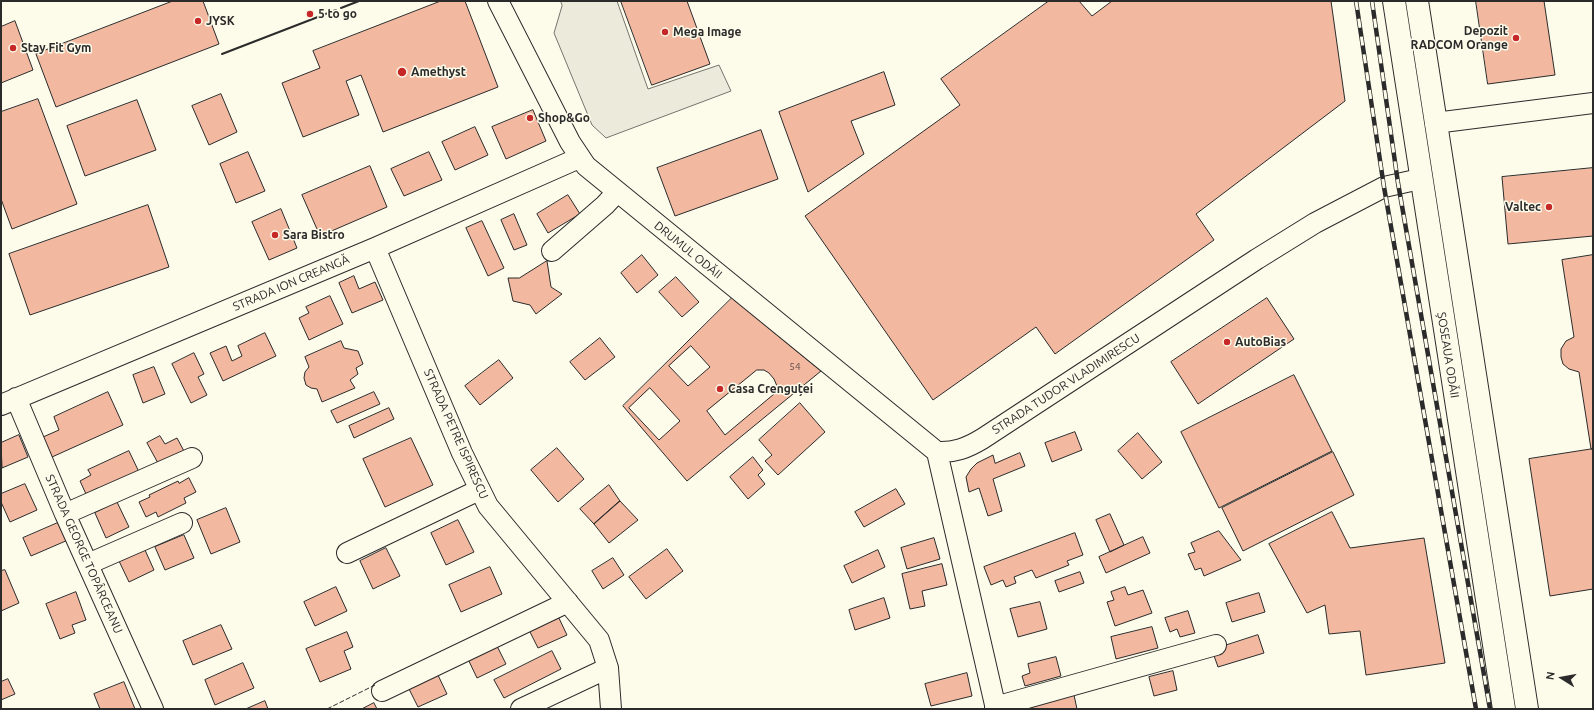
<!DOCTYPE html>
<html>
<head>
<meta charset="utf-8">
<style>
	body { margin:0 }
	#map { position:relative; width:1594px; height:710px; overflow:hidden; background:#fdfbea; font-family:Ubuntu,sans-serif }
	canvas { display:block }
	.frame { position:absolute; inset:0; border:2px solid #2b2b2b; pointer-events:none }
	.north { position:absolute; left:1542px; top:658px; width:40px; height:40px; -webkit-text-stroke:3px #fdfbea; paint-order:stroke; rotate:281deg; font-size:11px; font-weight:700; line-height:16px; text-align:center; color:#2b2b2b }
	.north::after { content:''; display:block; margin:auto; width:14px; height:18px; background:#2b2b2b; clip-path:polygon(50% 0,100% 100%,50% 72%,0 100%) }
</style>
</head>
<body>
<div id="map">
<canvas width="1594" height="710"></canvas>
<div class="frame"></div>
<div class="north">N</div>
</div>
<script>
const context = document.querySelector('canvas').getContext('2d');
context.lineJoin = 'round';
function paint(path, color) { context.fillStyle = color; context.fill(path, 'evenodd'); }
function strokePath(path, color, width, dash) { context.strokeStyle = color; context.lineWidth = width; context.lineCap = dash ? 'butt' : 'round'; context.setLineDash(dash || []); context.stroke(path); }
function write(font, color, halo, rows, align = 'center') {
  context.font = font + ' Ubuntu,sans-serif'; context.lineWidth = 3; context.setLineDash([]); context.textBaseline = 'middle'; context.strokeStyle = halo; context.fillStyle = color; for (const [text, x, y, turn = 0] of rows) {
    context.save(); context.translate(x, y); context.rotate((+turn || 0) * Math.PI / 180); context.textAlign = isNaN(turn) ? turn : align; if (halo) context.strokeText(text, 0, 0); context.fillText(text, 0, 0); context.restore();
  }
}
const parking = new Path2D(`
	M561,1h56l31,88 71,-24 12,26 -125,47 -14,-13 -38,-92 8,-27z`);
paint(parking, '#eceadb');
strokePath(parking, '#74746e', 1);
const building = new Path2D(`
	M173,1h30l16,43 -163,63 -20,-53z
	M441,1h24l33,86 -115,45 -22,-57 -15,6 13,34 -56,22 -21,-54 38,-15 -7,-17z
	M621,1h66l23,63 -58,21z
	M1049,1h30l13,15 20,-15h219l14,100 -149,113 18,26 -159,114 -19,-27 -103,73 -128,-184 155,-111 -19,-26z
	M1476,1h68l11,74 -67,9z
	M15,21l18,49 -32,13v-56z
	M884,72l11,33 -44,16 13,33 -56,38 -29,-80z
	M221,94l16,38 -28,13 -17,-39z
	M38,99l39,105 -65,25 -11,-30v-87z
	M137,100l19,50 -71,26 -18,-50z
	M533,110l13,31 -40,18 -14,-32z
	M475,127l13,28 -33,15 -13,-28z
	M761,130l17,49 -103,37 -18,-48z
	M248,152l17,39 -29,12 -16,-39z
	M429,152l13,28 -38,16 -13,-27z
	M370,166l17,41 -67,29 -18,-41z
	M1593,168v68l-85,8 -6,-67z
	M568,195l12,19 -32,19 -11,-19z
	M148,205l21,62 -139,48 -21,-61z
	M281,209l16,39 -28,12 -17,-38z
	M514,214l13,31 -13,5 -13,-30z
	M482,221l22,47 -16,8 -22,-48z
	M642,255l16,20 -21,18 -16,-20z
	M1593,255v194h-2l-12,-77 -10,-3 -6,-5 -2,-7v-8l5,-8 8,-4 -12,-77z
	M547,261l4,26 11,7 -26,20 -6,-9 -17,-4 -5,-23h11z
	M354,276l5,13 16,-7 8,18 -31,13 -13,-30z
	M676,277l23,25 -17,15 -23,-25z
	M330,296l13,28 -34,16 -10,-22 10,-5 -3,-6z
	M732,298l89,73 -134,110 -64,-75z
	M1267,298l27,41 -96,65 -27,-42z
	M265,333l11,23 -53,25 -13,-28 16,-7 6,15 10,-5 -4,-10z
	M600,338l15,19 -30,23 -15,-18z
	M341,341l3,7 14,3 5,13 -7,4 2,6 -8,6 5,8 -33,14 -5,-13 -6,-1 -5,-3 -2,-7 1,-6 4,-5 -4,-10z
	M691,346l19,21 -22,19 -19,-20z
	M194,353l10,21 -6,3 9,18 -16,8 -19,-39z
	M499,360l14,18 -33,27 -15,-19z
	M154,367l11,27 -22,9 -10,-28z
	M757,370h7l5,3 5,6 3,7 -3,8 -49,41 -18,-24z
	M1294,375l38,76 -113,57 -38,-76z
	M650,388l30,33 -21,19 -30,-32z
	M108,392l15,33 -71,32 -9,-20 16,-7 -5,-13z
	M374,392l6,12 -43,19 -6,-12z
	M800,403l25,29 -47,43 -13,-14 7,-6 -13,-15z
	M389,408l5,11 -40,19 -5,-12z
	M1075,432l7,18 -30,12 -7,-19z
	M1138,433l24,29 -20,17 -24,-28z
	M19,435l9,22 -26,11 -1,-25z
	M160,436l5,8 12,-6 7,13 -25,14 -12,-22z
	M411,438l22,47 -48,22 -22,-48z
	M557,448l27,31 -26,23 -27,-32z
	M1591,449h2v140l-43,7 -21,-137z
	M129,451l10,21 -40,19 -1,-3 -12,6 -6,-13 11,-6 -3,-5z
	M1333,452l21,43 -111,56 -21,-43z
	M1020,453l5,13 -32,13 9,32 -14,5 -9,-28 -10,4 -3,-15 5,-8 6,-6 16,-8 2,8z
	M753,457l10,13 -5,5 7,9 -17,15 -18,-22z
	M189,478l7,14 -12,6 2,5 -28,14 -2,-5 -10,5 -7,-15 11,-5 -1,-2 29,-14 1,2z
	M25,484l12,26 -27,12 -9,-20v-8z
	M609,485l11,16 -26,23 -14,-15z
	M896,489l9,15 -41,23 -9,-15z
	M620,501l18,19 -29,23 -15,-19z
	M117,502l12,25 -23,11 -11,-25z
	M226,508l14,34 -29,12 -14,-34z
	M1332,512l18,36 74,-10 21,125 -79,12 -6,-44 -31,3 -4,-29 -18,8 -38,-69z
	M1110,514l14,31 -14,7 -14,-32z
	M458,520l16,32 -28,13 -15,-32z
	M60,522l8,18 -37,16 -8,-18z
	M1219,531l22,29 -37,16 -3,-8 -6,2 -7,-16 7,-2 -4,-9z
	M1075,533l8,22 -16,6 2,4 -33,13 -4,-8 -18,7 2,6 -10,4 -3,-7 -12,5 -7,-18z
	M184,535l10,23 -29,12 -10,-23z
	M1143,537l7,16 -44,20 -7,-16z
	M934,538l6,21 -33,10 -6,-21z
	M386,548l14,28 -27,13 -13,-28z
	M667,549l16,22 -37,28 -17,-22z
	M145,550l9,20 -25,12 -10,-21z
	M878,550l7,17 -33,16 -8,-17z
	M613,558l11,17 -21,14 -11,-18z
	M942,564l5,21 -25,6 3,15 -15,3 -8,-35z
	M490,567l12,27 -41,18 -12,-27z
	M5,570l14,33 -18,8v-40z
	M1080,572l4,11 -25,9 -4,-11z
	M336,587l11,24 -32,15 -11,-24z
	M1125,587l3,8 15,-5 9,23 -37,13 -8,-24 7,-2 -3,-8z
	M76,592l10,28 -14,5 3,8 -15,6 -14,-35z
	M1259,593l6,19 -33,10 -6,-19z
	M884,598l6,20 -35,12 -6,-20z
	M1040,602l7,27 -29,8 -8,-28z
	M1188,611l7,22 -15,4 -3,-8 -7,3 -5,-14z
	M557,614l10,21 -29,13 -10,-20z
	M221,625l11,24 -39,16 -10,-24z
	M1152,627l6,21 -42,11 -5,-22z
	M347,632l6,15 -9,4 7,18 -31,13 -14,-33z
	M1258,635l6,18 -46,14 -6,-17z
	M496,644l10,20 -29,14 -10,-21z
	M552,651l9,18 -57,29 -10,-18z
	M1056,657l5,19 -36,10 -3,-10 8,-3 -2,-9z
	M243,663l11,25 -39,17 -10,-25z
	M1173,671l4,19 -23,6 -5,-19z
	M437,673l10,21 -29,13 -10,-20z
	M967,673l5,23 -41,10 -6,-22z
	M8,679l7,15 -14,6v-18z
	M124,682l11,27h-35l-6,-15z
	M1074,695l3,14h-49v-3z
	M265,701l3,8h-22z
	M374,703l3,6h-15z`);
paint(building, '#f2b8a0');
strokePath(building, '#2b2b2b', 1);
const minor = new Path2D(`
	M498,1l72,141 16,24 351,286
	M1435,123l158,-20
	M375,248l87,205 26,53 111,134 9,28 3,41
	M552,251l53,-46 12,-13
	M16,398l49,116 88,195
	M1,405l374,-157 204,-90
	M937,452c17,1 30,-4 45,-13l275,-180 58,-36 69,-36 36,-8
	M937,452l59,257
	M65,514l127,-56
	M347,553l132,-63
	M88,564l94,-41
	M382,691l186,-89
	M995,707l221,-62
	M521,709l87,-41`);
const major = new Path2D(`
	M1394,1l110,708
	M1417,1l110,708`);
strokePath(minor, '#2b2b2b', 22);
strokePath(major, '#2b2b2b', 24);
strokePath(minor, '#fdfbea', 20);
strokePath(major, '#fdfbea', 22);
const rail = new Path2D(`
	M1356,1l28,186 92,522
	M1372,1l26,182 92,526`);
strokePath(rail, '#2b2b2b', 4.5);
strokePath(rail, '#fdfbea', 3, [9]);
strokePath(new Path2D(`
	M327,709l48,-24`), '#2b2b2b', 1, [5, 2]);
strokePath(new Path2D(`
	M341,8l18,-7
	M222,54l114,-44`), '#2b2b2b', 2);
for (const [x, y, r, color] of [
	[310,14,4,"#c62828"],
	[198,21,4,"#c62828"],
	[665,32,4,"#c62828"],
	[1516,38,4,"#c62828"],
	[13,48,4,"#c62828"],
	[402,72,5,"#c62828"],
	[530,118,4,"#c62828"],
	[1549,207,4,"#c62828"],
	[275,235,4,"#c62828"],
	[1227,342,4,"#c62828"],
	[720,389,4,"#c62828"]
]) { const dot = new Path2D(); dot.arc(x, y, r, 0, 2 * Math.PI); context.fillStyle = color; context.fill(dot); strokePath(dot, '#fdfbea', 1.5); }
write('10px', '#5d4e48', null, [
	["54",795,367]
]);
write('bold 12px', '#2b2b2b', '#fdfbea', [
	["5 to go",318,14],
	["JYSK",206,21],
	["Depozit",1508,31,"right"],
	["RADCOM Orange",1508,45,"right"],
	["Mega Image",673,32],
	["Stay Fit Gym",21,48],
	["Amethyst",411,72],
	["Shop&Go",538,118],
	["Valtec",1541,207,"right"],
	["Sara Bistro",283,235],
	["AutoBias",1235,342],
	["Casa Crenguței",728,389]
], 'left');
write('12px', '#2b2b2b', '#fdfbea', [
	["DRUMUL ODĂII",688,250,39],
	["STRADA ION CREANGĂ",291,283,-23],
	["ȘOSEAUA ODĂII",1448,355,81],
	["STRADA TUDOR VLADIMIRESCU",1066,384,-33],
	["STRADA PETRE ISPIRESCU",456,434,66],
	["STRADA GEORGE TOPÂRCEANU",84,554,66]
]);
</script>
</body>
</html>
